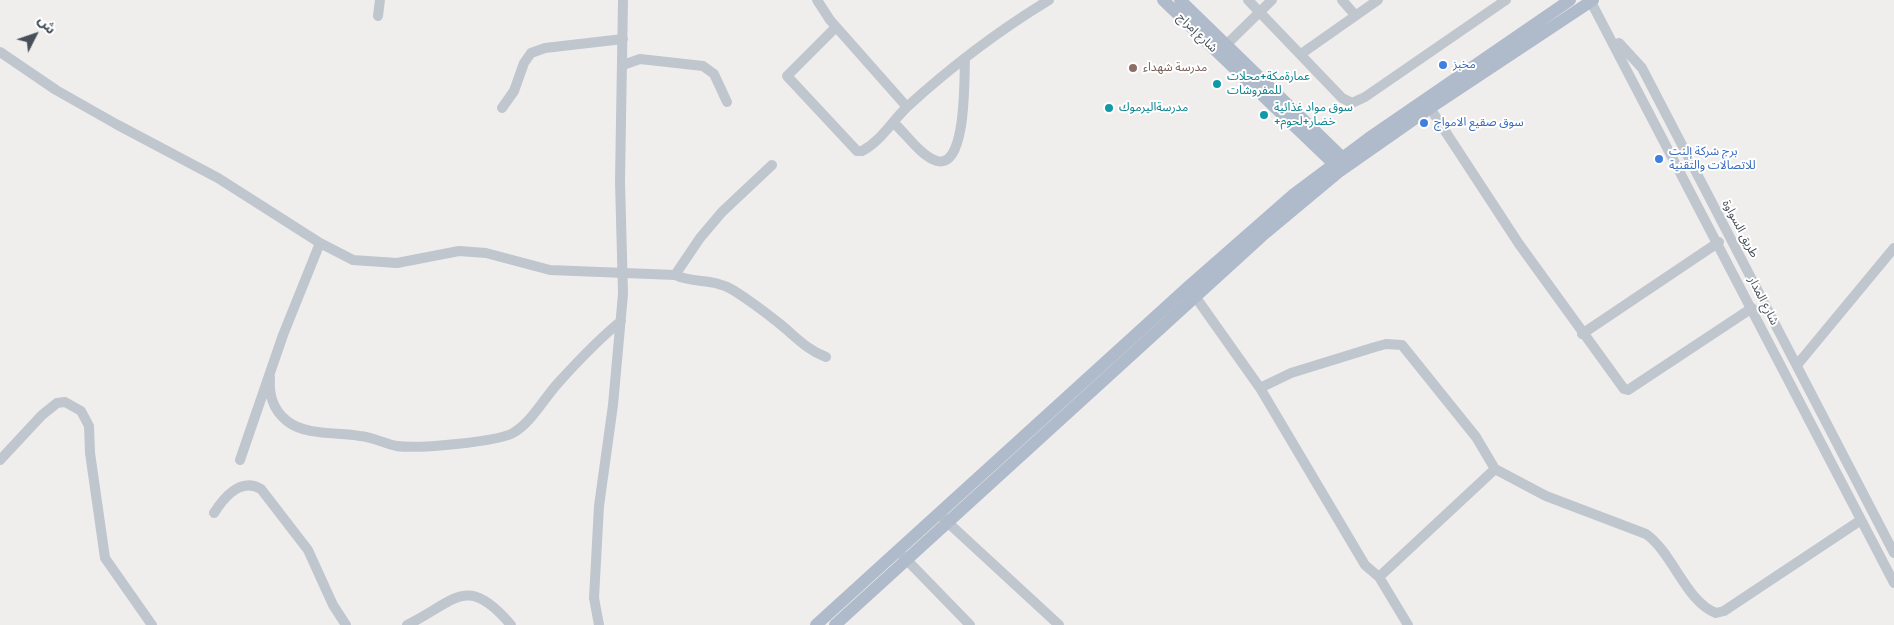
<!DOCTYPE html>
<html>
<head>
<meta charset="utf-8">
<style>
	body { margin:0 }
	#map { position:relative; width:1894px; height:625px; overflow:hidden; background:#f0eeed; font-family:Signika,"Noto Sans Arabic",sans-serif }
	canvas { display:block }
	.north { position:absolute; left:10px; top:10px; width:50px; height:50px; -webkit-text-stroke:4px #fff; paint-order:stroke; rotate:49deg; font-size:14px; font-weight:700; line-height:20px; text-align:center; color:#474f59 }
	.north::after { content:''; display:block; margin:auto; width:18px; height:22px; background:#474f59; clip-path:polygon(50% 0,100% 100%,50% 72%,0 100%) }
</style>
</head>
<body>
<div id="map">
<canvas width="1894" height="625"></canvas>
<div class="north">ش</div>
</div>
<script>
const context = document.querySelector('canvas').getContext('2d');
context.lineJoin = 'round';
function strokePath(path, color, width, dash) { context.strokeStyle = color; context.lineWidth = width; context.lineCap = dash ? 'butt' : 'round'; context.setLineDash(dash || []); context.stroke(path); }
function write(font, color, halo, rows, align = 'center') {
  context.font = font + ' Signika,"Noto Sans Arabic",sans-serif'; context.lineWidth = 4; context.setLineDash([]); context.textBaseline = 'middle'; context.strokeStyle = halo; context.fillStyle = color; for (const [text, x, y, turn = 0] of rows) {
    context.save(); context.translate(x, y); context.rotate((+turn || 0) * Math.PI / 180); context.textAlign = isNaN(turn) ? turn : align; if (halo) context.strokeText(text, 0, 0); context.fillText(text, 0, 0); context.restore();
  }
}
strokePath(new Path2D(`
	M817,0l13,20 77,87
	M1248,0l94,98 10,5 13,-6 141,-97
	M1342,0l13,15
	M1590,0l304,583
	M378,16l2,-16
	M836,27l-49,49 70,75h5c19,-10 30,-30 46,-45 44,-40 90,-75 141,-106
	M1619,43l23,25 252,485
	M1226,45l46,-45
	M0,52l56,38 60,34 102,54 102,65 33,17 44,3 62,-12 27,2 64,17 125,5 25,-37 22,-26 50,-47
	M1301,54l77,-54
	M623,65l17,-6 63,7 11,8 13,28
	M502,108l12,-17 10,-28 7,-10 14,-5 78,-9
	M1430,108l89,136 105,145 4,1 124,-82
	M894,123c12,11 27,33 43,38 30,8 27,-84 28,-102
	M675,275c19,9 39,3 58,15 16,10 32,22 47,34 15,12 27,26 46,33
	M1192,292l68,96 105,177 14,12 29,48
	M1582,334l137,-92
	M1797,365l97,-117
	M270,377c-1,17 2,32 17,44 19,15 50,11 73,15 13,1 25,8 37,10 20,3 100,-4 116,-13 19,-11 31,-35 46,-51 19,-21 40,-43 62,-61
	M1260,388l31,-15 84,-26 11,-3 16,1 74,92 19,32
	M0,460l42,-45 15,-12 8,-1 16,9 8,15 1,27 15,105 47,67
	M240,460l43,-125 37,-92
	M214,513c10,-16 27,-36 47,-24l47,61 25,55 13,20
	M943,518l116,107
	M903,556l67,69
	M1379,577l116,-108 51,27 100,38c27,19 40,68 70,79l8,-2 137,-91
	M407,625c48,-23 59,-53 104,0
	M599,625l-5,-27 5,-92 14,-101 10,-111 -3,-113 3,-181`), '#bfc6ce', 10);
strokePath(new Path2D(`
	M1163,0l175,168
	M1180,0l167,162
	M816,625l372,-338 106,-93 75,-56 201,-138
	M835,625l427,-389 78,-65 90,-63 163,-108`), '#afbaca', 12);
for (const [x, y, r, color] of [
	[1443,65,5,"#3f7fe0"],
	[1133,68,5,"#8d6e63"],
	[1217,84,5,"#0f9aa8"],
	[1109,108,5,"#0f9aa8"],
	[1264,115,5,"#0f9aa8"],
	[1424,123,5,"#3f7fe0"],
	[1659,159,5,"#3f7fe0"]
]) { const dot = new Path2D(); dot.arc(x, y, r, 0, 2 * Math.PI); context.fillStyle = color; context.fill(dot); strokePath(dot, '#fff', 2); }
write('12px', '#474f59', '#fff', [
	["شارع إمراح",1197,33,44],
	["طريق السواوة",1740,229,62],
	["شارع المدار",1763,301,63]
]);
write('12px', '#366cbe', '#fff', [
	["مخبز",1453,65],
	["سوق صقيع الامواج",1434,123],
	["برج شركة إلنت",1669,152],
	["للاتصالات والتقنية",1669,166]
], 'left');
write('12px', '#785e54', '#fff', [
	["مدرسة شهداء",1143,68]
], 'left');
write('12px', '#0d838f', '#fff', [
	["عمارةمكة+محلات",1227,77],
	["للمفروشات",1227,91],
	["مدرسةاليرموك",1119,108],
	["سوق مواد غذائية",1274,108],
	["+خضار+لحوم",1274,122]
], 'left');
</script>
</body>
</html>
